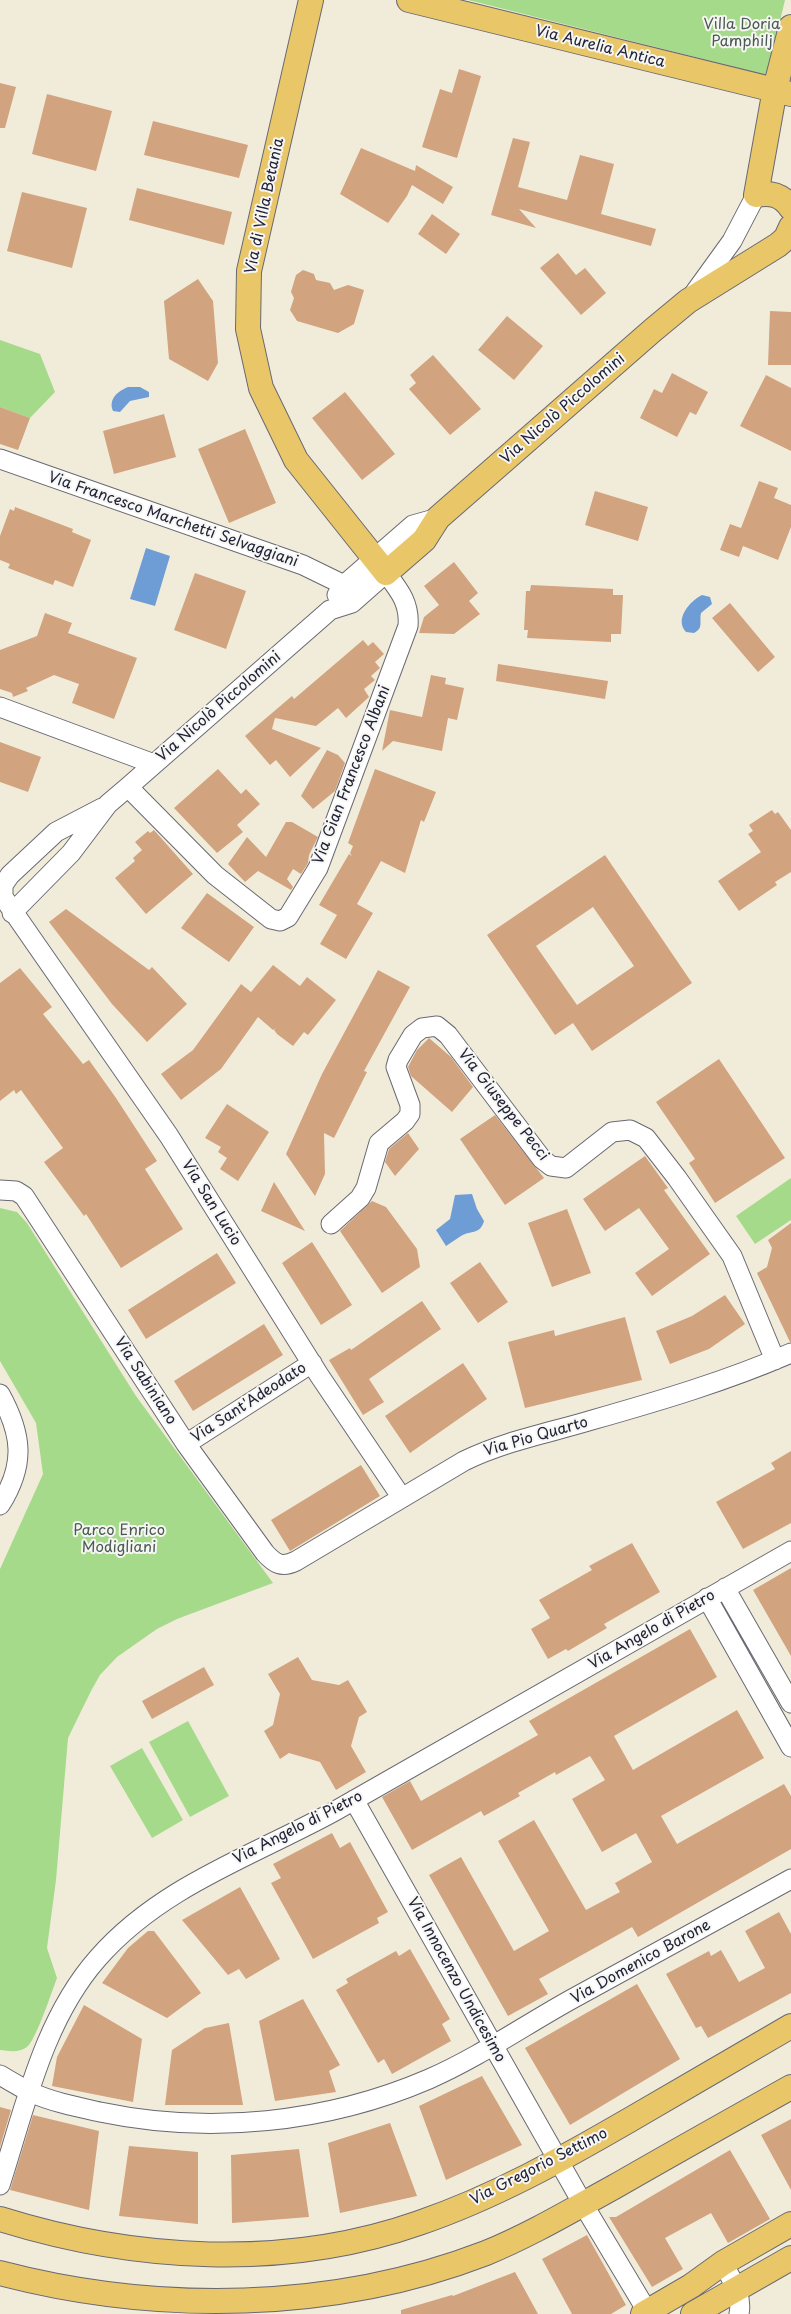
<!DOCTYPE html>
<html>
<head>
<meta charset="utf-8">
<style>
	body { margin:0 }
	canvas { display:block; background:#f1ecda }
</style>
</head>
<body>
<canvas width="791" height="2314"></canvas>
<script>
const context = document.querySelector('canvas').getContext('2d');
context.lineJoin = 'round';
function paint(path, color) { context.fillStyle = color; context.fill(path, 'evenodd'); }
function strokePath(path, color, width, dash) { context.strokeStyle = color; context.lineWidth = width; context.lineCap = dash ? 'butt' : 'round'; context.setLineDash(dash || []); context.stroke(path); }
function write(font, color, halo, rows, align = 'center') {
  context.font = font + ' "Playpen Sans",sans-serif'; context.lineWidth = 4; context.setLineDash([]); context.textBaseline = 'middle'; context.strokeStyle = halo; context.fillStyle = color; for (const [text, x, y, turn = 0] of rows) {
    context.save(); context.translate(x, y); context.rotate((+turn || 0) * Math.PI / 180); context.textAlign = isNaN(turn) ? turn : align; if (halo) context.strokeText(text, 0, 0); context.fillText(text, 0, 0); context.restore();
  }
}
paint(new Path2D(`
	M468,0h317l-18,75z
	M0,340l40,14 15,38 -25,26 -30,-11z
	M791,1178v42l-36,24 -19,-28z
	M0,1208l17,4 10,11 109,173 137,187 -96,36 -20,10 -40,28 -17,18 -9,16 -23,47 -12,142 -9,68 10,30c-5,13 -21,62 -30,69 -8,6 -18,4 -27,3v-481l43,-95 -7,-51 -36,-62z
	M188,1721l41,75 -39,21 -41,-75z
	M142,1748l41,72 -31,18 -42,-72z`), '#a6da8b');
paint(new Path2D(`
	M128,387h12l9,5v5l-19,4 -10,11 -7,-1c-5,-12 5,-20 15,-24z
	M146,548l24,8 -15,50 -25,-7z
	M702,595l8,2 2,7 -11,9c-2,9 3,15 -7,20l-8,-1c-12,-13 4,-31 16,-37z
	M472,1194l5,15 7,12c-4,14 -13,9 -23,15 -5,3 -10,7 -15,10l-10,-16 14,-11 5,-24z`), '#6e9dd6');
paint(new Path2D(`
	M459,69l22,7 -24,82 -35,-11 18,-58 12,4z
	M0,83l16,4 -11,41h-5z
	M47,94l65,17 -16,60 -64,-17z
	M153,121l95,24 -9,33 -95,-23z
	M513,138l17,4 -12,45 49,13 13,-45 34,9 -13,50 55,15 -5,17 -132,-37 17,19 -45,-13z
	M361,148l54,23 1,-6 37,22 -10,17 -31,-19 -5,11 -19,27 -48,-29z
	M137,188l95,24 -8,33 -95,-25z
	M22,192l65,16 -15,60 -65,-17z
	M432,214l28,20 -14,20 -28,-20z
	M558,253l18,22 9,-7 21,25 -25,22 -41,-47z
	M303,270l11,4 2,6 14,3 4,7 14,-5 16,5 -10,34 -16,9 -41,-12 -7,-11 4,-12 -3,-6 5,-17z
	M198,279l15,22 5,62 -10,18 -39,-22 -5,-58z
	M770,311l21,1v53h-23z
	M507,316l36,30 -29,34 -36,-30z
	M433,355l48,54 -31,26 -41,-46 7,-6 -6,-8z
	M672,373l36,19 -12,23 -6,-3 -13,25 -37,-19 14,-29 8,4z
	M766,375l25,13v63l-51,-25z
	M345,392l50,62 -33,26 -50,-62z
	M0,407l30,11 -12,32 -18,-6z
	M164,414l12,43 -62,17 -11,-43z
	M245,429l31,74 -47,20 -31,-74z
	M759,481l19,7 -4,10 17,7v22l-13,33 -35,-14 -4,11 -19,-7 10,-26 11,4z
	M595,491l53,16 -10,34 -53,-16z
	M15,507l58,22 -1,3 19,8 -18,47 -18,-7 -2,5 -45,-17 2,-4 -10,-4v-24l10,-27 4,2z
	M454,562l24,31 -9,8 11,13 -26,20 -35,-1 5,-16 15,-12 -15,-19z
	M195,573l51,18 -20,58 -52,-19z
	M531,585l82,4v6h10l-2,39h-10v8l-84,-4 1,-8h-4l2,-39h4z
	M730,603l45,54 -17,15 -46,-54z
	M45,613l27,10 -4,10 69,25 -23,61 -42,-16 7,-19 -25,-9 -28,13 2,3 -15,6 -1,-4 -12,-4v-39l37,-14z
	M363,640l5,6 5,-4 11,12 -9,8 5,6 -9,8 4,4 -11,9 5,8 -23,21 -8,-10 -22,18 -41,-8 -3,11 49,19 -31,29 -14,-17 -6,5 -25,-29 47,-40 2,3z
	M498,664l110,17 -3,18 -109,-18z
	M431,675l15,3 -1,6 19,4 -7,32 -9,-2 -6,33 -49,-10 -11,10 8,-41 32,7z
	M0,742l41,15 -13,35 -28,-10z
	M327,750l11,5 7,8 -10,28 -22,18 -12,-13z
	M218,769l23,25 5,-5 14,15 -23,21 6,7 -26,21 -43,-45z
	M375,769l61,23 -12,30 -3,-2 -16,53 -24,-12 -24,43 16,9 -27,46 -26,-15 17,-29 -18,-10 30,-51 3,2 -2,-3 3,-7 -5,-3z
	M772,810l3,4 3,-2 13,18v42l-16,10 2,3 -38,26 -21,-30 43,-29 -13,-18 5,-3 -4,-6z
	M286,822h6l26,15 -9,18 -1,8 -7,11 -8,-5 -6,10 6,8 -2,3 -33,-19 -13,11 -17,-18 19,-27 19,20z
	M154,830l39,44 -47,40 -31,-36 20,-17 -2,-3 9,-8 -7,-8 13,-11 2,2z
	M605,855l87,128 -100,68 -19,-28 -18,12 -68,-100zM593,907l41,59 -57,39 -41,-59z
	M207,893l47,34 -25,35 -48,-34z
	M66,909l83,61 3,-3 35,37 -40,38 -35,-38 -63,-82z
	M273,965l27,21 7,-9 29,23 -28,35 -4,-3 -11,14 -16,-12 -3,-4 2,-2 -3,2 -15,-13 -37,52 -40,31 -20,-26 32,-24 48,-66 10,8z
	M20,968l32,39 -9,7 40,50 6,-4 27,38 41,63 -12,8 38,60 -62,39 -35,-54 -2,2 -40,-54 19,-14 -42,-58 -5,4 -2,-4 -14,11v-118z
	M378,970l32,17 -46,84 3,1 -33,66 -10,-5 1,41 -10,22 -29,-42 36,-80z
	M429,1038l22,19 22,30 -21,25 -41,-36 -3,-9 9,-17z
	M719,1059l66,99 -70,45 -26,-40 6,-4 -39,-57z
	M227,1104l42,28 -31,49 -18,-12 7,-11 -9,-6 3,-5 -16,-9z
	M495,1115l49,63 -39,27 -45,-66z
	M408,1133l11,16 -24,27 -10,-14 4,-13z
	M645,1156l23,32 -4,2 46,64 -58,42 -17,-23 34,-24 -30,-41 -34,23 -22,-32z
	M274,1182l31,49 -44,-20z
	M372,1201l14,6 31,42 3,18 -38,26 -42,-62z
	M567,1209l24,64 -39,14 -24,-64z
	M791,1223v119h-1l-33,-69 10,-6 5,-19 -4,-8z
	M312,1242l40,63 -31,20 -39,-62z
	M217,1253l19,30 -90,56 -18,-29z
	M480,1262l28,40 -30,21 -28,-40z
	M725,1295l20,29 -36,25 -39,15 -14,-33 36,-15z
	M422,1301l19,28 -72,50 15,23 -21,13 -34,-55 21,-12 1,2z
	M625,1317l17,63 -117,28 -17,-66 46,-12 1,6z
	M264,1324l19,31 -90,56 -19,-30z
	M463,1363l24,36 -77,54 -25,-37z
	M791,1451v72l-48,26 -27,-47 59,-33 -4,-6z
	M361,1465l19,31 -90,55 -19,-31z
	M632,1543l28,49 -56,32 3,4 -39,23 -2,-2 -18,10 -17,-30 19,-11 -11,-18 53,-30 -3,-4z
	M791,1568v88l-38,-66z
	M690,1629l27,48 -103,59 19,34 104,-60 27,48 -103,58 16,28 107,-60 7,12v53l-153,88 -6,-10 -93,52 9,15 -40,22 -79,-141 32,-18 53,94 35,-20 -51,-90 36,-21 52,90 34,-18 -5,-9 37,-21 -16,-29 -34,19 -30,-53 33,-19 -15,-24 -34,19 -1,-3 -37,21 2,3 -36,20 -3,-5 -69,39 -30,-53 28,-16 11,20 117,-66 -9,-14z
	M298,1657l14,23 27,5 9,-5 19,32 -8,5 -8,29 15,26 -30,18 -16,-28 -31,-9 -9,6 -16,-28 9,-6 7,-31 -12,-20z
	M204,1667l10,18 -62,34 -10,-18z
	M332,1833l8,15 10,-6 38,70 -11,6 2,5 -66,36 -42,-76 10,-5 -8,-14z
	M240,1887l40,72 -34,20 -7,-10 -11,6 -46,-55z
	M779,1912l12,22v59l-83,45 -7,-12 -5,2 -30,-54 43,-23 2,5 10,-6 18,32 26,-14 -20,-37z
	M148,1931h6l47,62 -34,25 -65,-35 26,-35z
	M410,1949l40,70 -8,5 9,17 -59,33 -8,-15 -6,4 -42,-73 12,-7 -2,-4 50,-28 3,5z
	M637,1984l43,75 -110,66 -45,-77z
	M303,1999l37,66 -11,6 7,21 -61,9 -16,-80z
	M84,2005l58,34 -9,63 -81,-16 5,-29z
	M229,2023l14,82h-78l7,-55 33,-22z
	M482,2076l40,69 -76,35 -27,-74z
	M0,2107l11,3 -11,37z
	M33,2115l66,16 -10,79 -79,-20z
	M791,2119v71l-30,-55z
	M390,2123l27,73 -77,17 -12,-70z
	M129,2146l69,6v72l-79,-8z
	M299,2149l10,68 -77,6 -1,-68z
	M730,2150l40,69 -42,24 -17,-30 -46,25 18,31 -31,18 -43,-70h7z
	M587,2235l39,70 -15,9h-39l-30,-55z
	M515,2272l23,42h-137v-4l51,-15 1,1z`), '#d2a37f');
const minor = new Path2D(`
	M693,295l39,-54 24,-46
	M0,459l303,106 41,20
	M337,595l7,-10 69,-60 25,-7
	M0,707l154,57
	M102,808l-46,24 -46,43 -7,10v12l166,239 150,239 83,123
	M12,913l59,-60 37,-49 20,-17 202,-177 22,-7 34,-30c13,17 24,30 22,53l-90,242 -30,49 -8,4 -9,-2 -56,-44 -87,-88
	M0,1190l16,1 8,5 162,248 79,109c10,11 17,15 31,8l168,-100c41,-20 85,-28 128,-41 67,-19 135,-39 199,-67
	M331,1224l29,-26 6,-10 13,-45 26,-22 5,-7v-9l-14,-38 2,-7 15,-25 9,-7 15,-2 11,9 94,124 9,7 15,2 46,-36 18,-2 16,8 31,40 55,78 43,104
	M0,1394c22,40 26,70 0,111
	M186,1444l126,-81
	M725,1588l66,115
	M707,1598l84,149
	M354,1800l229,404 64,107
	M0,2075c10,6 20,12 30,17 22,10 47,15 70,20 109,23 227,11 329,-33 50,-22 96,-54 143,-80 73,-40 146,-80 219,-120
	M0,2185c25,-77 43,-165 98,-227 63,-72 155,-102 237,-147 152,-86 303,-174 456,-260
	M723,2263c8,16 20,32 16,51`);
const major = new Path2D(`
	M311,0l-62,271 -1,58 13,59 35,72 90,113 38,-33 14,-22 215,-188 35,-29 90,-56 8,-7 5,-11
	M409,0l382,94
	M791,27l-16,62 -19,106c15,-3 26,0 35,13
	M0,2219c134,42 285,51 419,4 76,-26 145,-65 214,-105 53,-31 105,-61 158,-92
	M0,2273c157,41 333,39 486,-20 44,-18 86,-43 128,-66 59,-34 118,-67 177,-100
	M643,2314l48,-28 32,-23 68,-39
	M693,2314l98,-56`);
strokePath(minor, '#6a6973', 21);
strokePath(major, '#6a6973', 26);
strokePath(minor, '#fff', 19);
strokePath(major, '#e9c769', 24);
write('15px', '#4a5953', '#f6f6f2', [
	["Villa Doria",742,25],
	["Pamphilj",742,42],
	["Parco Enrico",119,1531],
	["Modigliani",119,1548]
]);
write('15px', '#22223b', '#f6f6f2', [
	["Via Aurelia Antica",600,47,14],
	["Via di Villa Betania",265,206,-78],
	["Via Nicolò Piccolomini",563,409,-41],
	["Via Francesco Marchetti Selvaggiani",173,520,19],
	["Via Nicolò Piccolomini",219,707,-41],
	["Via Gian Francesco Albani",352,775,-69],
	["Via Giuseppe Pecci",503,1105,52],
	["Via San Lucio",211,1203,58],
	["Via Sabiniano",145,1381,57],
	["Via Sant'Adeodato",249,1403,-33],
	["Via Pio Quarto",536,1437,-16],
	["Via Angelo di Pietro",652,1630,-30],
	["Via Angelo di Pietro",298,1828,-27],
	["Via Domenico Barone",641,1962,-29],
	["Via Innocenzo Undicesimo",456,1980,61],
	["Via Gregorio Settimo",539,2167,-27]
]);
</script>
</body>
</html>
